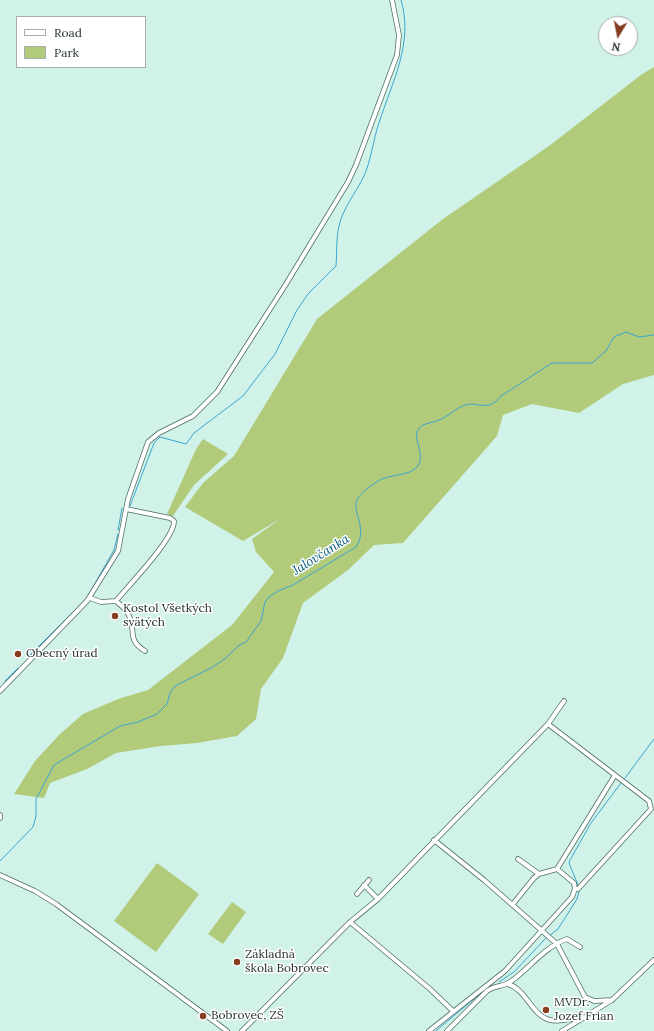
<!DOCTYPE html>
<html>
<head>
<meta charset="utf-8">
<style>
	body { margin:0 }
	#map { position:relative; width:654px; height:1031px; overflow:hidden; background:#d0f2e8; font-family:Lora,serif }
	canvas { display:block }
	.legend { position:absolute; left:16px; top:16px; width:130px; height:52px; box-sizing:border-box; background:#fff; border:1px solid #a7adab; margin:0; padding:5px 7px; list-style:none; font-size:12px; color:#23312d }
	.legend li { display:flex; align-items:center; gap:8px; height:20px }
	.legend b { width:20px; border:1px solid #a7adab }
	.north { position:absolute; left:598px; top:16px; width:40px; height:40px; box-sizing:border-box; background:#fff; border:1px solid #a7adab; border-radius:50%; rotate:190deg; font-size:11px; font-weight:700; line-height:16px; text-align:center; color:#23312d }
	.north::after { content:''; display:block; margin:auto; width:14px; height:18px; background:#853e1f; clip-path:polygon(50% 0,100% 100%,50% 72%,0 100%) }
</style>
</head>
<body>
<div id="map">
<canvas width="654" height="1031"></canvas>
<ul class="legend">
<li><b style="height:5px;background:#fff"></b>Road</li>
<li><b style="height:11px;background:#b2cb7b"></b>Park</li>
</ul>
<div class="north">N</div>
</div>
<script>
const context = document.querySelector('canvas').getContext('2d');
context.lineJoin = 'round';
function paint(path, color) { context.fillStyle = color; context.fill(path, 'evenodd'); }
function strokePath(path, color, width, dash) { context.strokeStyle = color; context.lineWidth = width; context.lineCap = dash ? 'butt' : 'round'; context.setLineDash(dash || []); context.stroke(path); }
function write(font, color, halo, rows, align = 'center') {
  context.font = font + ' Lora,serif'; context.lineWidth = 3; context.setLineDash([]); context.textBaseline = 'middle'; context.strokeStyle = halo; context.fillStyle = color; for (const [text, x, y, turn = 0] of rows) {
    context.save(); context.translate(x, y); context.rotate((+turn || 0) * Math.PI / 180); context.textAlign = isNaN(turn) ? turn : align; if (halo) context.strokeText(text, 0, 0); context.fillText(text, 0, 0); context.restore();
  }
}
paint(new Path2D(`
	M654,67v308l-31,9 -44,29 -47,-9 -29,11 -6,21 -94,107 -29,2 -26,25 -45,33 -20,55 -22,31 -5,30 -19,17 -40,7 -36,3 -45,7 -29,16 -37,14 -6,15 -30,-4 21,-33 24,-26 24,-21 35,-15 30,-9 84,-65 42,-53 -18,-20 -4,-13 28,-20 -37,22 -58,-34 18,-24 31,-27 83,-137 126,-100 106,-73 92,-71z
	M203,439l25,15 -34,31 -21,31 -6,-2 29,-65z
	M157,863l42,31 -43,58 -42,-31z
	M232,902l14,10 -23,32 -15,-10z`), '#b2cb7b');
strokePath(new Path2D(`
	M130,506l24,-63 6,-6 26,7 8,-11 49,-37 32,-42 22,-44 11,-16 28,-28c1,-13 0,-28 3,-40 4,-18 16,-32 24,-48 8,-16 10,-38 16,-55 13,-41 35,-80 22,-123
	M118,530l4,-22
	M89,594l25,-44 4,-16
	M30,655l55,-55
	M5,681l13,-13
	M625,778l29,-39
	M0,861l33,-34 3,-11v-17l18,-34 66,-39 18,-4 19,-8 10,-10 3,-11 5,-7 36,-18 15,-10 12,-12 8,-4 15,-21 4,-19 4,-5 9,-6 15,-6 63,-38c13,-19 -6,-36 2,-49 4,-6 17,-16 24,-19 11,-5 28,-3 36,-13 8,-11 -7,-30 1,-38 5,-5 13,-5 20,-8 9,-3 17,-12 26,-15 12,-4 23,8 36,-9l51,-33h40l14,-12 8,-14 12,-5 13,5 15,-2
	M578,885l-9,-22 1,-3 21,-37 30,-40
	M549,936l9,-7 19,-30 2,-7
	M499,982l15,-10 32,-34
	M436,1031l51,-43`), '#3aa5d1', 1);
const minor = new Path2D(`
	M90,598l11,4 15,-1c3,3 9,7 11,11 11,17 -2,27 18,39
	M116,601c12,-15 59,-63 58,-80l-4,-3 -44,-9
	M0,691l87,-90 31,-50 10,-52 20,-57 11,-9 34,-17 24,-24 69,-108 62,-102 8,-17 41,-110 2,-20 -7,-35
	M0,815v3
	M434,840l50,40 73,64 28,53 9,4 18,-1
	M518,859l21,15 18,-5
	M0,875l35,16 21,13 171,127
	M364,885l14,14
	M575,889l-1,-6 -17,-14 58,-94
	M357,894l12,-14
	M513,904l21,-26 5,-4
	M350,922l80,67 23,22
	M508,984c18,5 24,32 42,36 11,3 23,-3 35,-2
	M242,1031l108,-109 28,-23 170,-175
	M429,1031l76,-60 67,-74 3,-8h3l73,-80 -2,-8 -101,-77 16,-23
	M447,1031l40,-40c8,-6 16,-4 23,-9 19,-13 34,-35 57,-43l13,8
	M562,1031l50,-31 42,-40`);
strokePath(minor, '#4d6c64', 5.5);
strokePath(minor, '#fff', 4);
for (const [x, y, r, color] of [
	[115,616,4,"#853e1f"],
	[18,654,4,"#853e1f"],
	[237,962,4,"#853e1f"],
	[546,1010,4,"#853e1f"],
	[203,1016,4,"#853e1f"]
]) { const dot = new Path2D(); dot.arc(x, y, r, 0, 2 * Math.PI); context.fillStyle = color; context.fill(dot); strokePath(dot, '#fff', 1.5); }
write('12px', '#23312d', '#fff', [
	["Kostol Všetkých",123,609],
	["svätých",123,623],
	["Obecný úrad",26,654],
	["Základná",245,955],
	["škola Bobrovec",245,969],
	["MVDr.",554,1003],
	["Jozef Frian",554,1017],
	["Bobrovec, ZŠ",211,1016]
], 'left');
write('italic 13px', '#025b79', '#fff', [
	["Jalovčanka",321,555,-32]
]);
</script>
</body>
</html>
